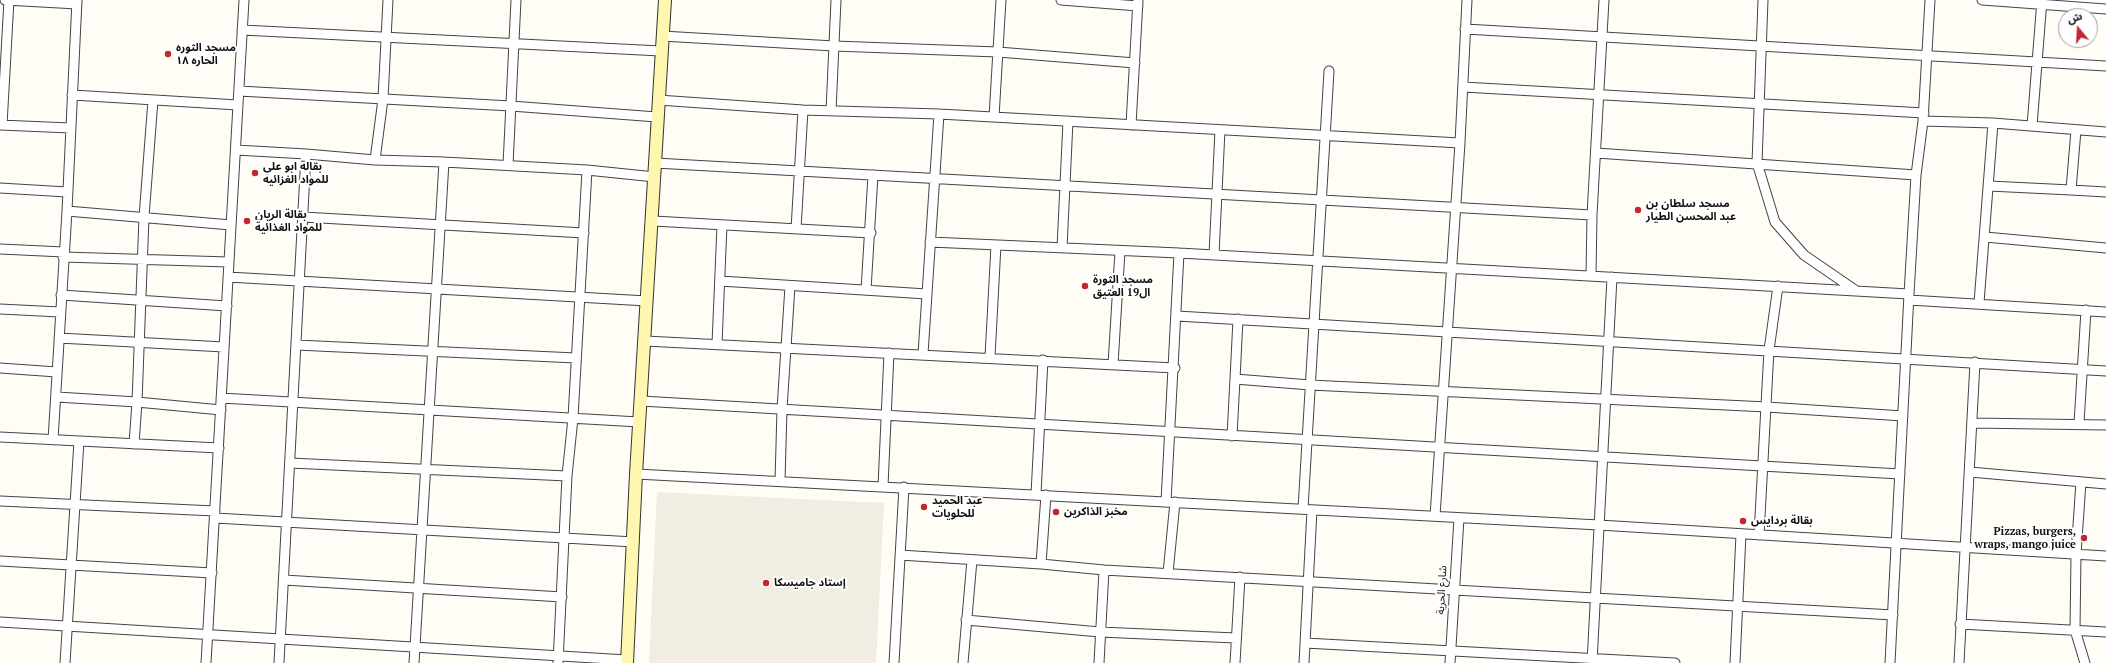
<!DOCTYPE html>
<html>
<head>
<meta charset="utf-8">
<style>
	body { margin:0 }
	#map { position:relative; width:2106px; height:663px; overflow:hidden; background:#fffdf5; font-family:"PT Serif","Noto Sans Arabic",serif }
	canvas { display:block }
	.north { position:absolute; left:2058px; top:8px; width:40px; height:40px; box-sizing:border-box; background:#fff; border:1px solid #a0a0a0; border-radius:50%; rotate:342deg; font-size:11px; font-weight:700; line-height:16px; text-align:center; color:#111 }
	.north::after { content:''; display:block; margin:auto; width:14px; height:18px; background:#c4262e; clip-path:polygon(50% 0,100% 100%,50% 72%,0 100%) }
</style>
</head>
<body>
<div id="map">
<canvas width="2106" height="663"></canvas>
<div class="north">ش</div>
</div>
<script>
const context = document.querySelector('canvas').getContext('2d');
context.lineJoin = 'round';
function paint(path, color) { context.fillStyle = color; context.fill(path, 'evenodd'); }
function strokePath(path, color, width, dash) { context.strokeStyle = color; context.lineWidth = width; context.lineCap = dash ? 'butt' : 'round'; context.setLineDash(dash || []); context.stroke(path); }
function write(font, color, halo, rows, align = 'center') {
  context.font = font + ' "PT Serif","Noto Sans Arabic",serif'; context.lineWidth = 4; context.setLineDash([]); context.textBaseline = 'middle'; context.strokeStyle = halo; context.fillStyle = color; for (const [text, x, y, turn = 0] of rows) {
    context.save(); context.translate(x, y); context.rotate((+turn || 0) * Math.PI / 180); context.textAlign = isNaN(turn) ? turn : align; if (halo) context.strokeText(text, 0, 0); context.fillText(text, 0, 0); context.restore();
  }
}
paint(new Path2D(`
	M657,492l227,11 -8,160h-227z`), '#f1ede2');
const street = new Path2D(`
	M5,0l72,4
	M1061,0l77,6
	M1763,0l-6,163 18,59 29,33 51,35
	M1982,0l124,9
	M1465,29l641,37
	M242,30l419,21
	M662,36l172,10 164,6 137,11
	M1463,87l461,26
	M239,91l272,15 146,11
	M72,95l166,10
	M658,100l145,10 136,4 521,29
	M831,111l5,-111
	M994,117l7,-117
	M1923,121l70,2 113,9
	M0,125l70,3
	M2,125l7,-125
	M1131,125l7,-125
	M2032,126l10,-126
	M236,150l70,4 69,6 69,2 143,8 68,7
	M1596,153l320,22
	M375,160l8,-61 5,-99
	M655,163l937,52
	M508,165l8,-165
	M1989,186l82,4 5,-60
	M0,188l67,4
	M2071,190l35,2
	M67,211l164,14
	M303,217l281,16
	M653,221l218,12
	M796,229l7,-119
	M1985,237l121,11
	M930,242l249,11 730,41
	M1062,248l6,-127
	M0,249l64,3
	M1214,255l6,-125
	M63,257l166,5
	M1591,276l1,-61 12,-215
	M228,277l419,24
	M720,281l207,13
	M866,290l7,-115
	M61,295l166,11
	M1909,300l197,12
	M1979,303l14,-180
	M0,309l60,3
	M1177,316l929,55
	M1238,319l-3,60 75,6 457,22 136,9
	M59,338l165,9
	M645,341l530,27
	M717,344l5,-119
	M296,345l280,13
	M923,354l16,-240
	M990,357l6,-112
	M1113,364l7,-113
	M0,368l57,4
	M57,397l80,5 84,8
	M221,398l418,24
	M641,401l1259,73
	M1972,423l134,2
	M2079,423l7,-113
	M1232,436l3,-57
	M0,437l219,11
	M53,440l14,-229 10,-211
	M134,444l3,-42 7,-185 9,-117
	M290,463l277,13
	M1970,472l136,12
	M636,474l963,51 507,31
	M780,481l2,-72 8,-123
	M2081,482l-5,72 -1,76 10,33
	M883,486l6,-133
	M1036,494l7,-134
	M0,501l215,10
	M1166,502l13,-249
	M1303,509l26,-438
	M1435,516l25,-373 7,-143
	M215,518l419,24
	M1759,535l10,-185 9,-64
	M900,555l141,9 63,6 789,45
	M0,561l212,12
	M1041,564l5,-69
	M1168,573l7,-71
	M284,580l278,17
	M966,620l134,12 136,6
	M0,622l627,38
	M1960,624l146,8
	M1305,643l370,20
	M65,663l14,-222
	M206,663l38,-663
	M279,663l27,-509
	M414,663l30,-501
	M558,663l9,-187 6,-58 14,-248
	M894,663l10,-176
	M963,663l9,-103
	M1099,663l5,-93
	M1235,663l5,-86
	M1304,663l8,-153
	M1450,663l9,-145
	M1592,663l20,-386
	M1735,663l6,-129
	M1890,663l19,-369 7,-119 7,-54 7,-121
	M1959,663l16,-301`);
const secondary = new Path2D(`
	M627,663l9,-189 29,-474`);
strokePath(street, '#444', 11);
strokePath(secondary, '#333', 14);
strokePath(street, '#fff', 9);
strokePath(secondary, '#fff6b0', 12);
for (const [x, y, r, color] of [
	[168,54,4,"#c4262e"],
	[255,173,4,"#c4262e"],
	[1638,210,4,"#c4262e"],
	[247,221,4,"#c4262e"],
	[1085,286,4,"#c4262e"],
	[924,507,4,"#c4262e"],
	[1056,512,4,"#c4262e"],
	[1743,521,4,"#c4262e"],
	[2084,538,4,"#c4262e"],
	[766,583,4,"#c4262e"]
]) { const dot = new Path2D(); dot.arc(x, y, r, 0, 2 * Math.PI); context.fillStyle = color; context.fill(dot); strokePath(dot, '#fff', 1.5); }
write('bold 11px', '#111', '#fff', [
	["مسجد الثوره",176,48],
	["الحاره ١٨",176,61],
	["بقالة ابو علي",263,167],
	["للمواد الغزائيه",263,180],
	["مسجد سلطان بن",1646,204],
	["عبد المحسن الطيار",1646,217],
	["بقالة الريان",255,215],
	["للمواد الغذائية",255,228],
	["مسجد الثورة",1093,280],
	["ال19 العتيق",1093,293],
	["عبد الحميد",932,501],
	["للحلويات",932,514],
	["مخبز الذاكرين",1064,512],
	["بقالة بردايس",1751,521],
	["Pizzas, burgers,",2076,532,"right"],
	["wraps, mango juice",2076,545,"right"],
	["إستاد جاميسكا",774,583]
], 'left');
write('11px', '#111', '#fff', [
	["شارع الحرية",1442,590,-87]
]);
</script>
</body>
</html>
